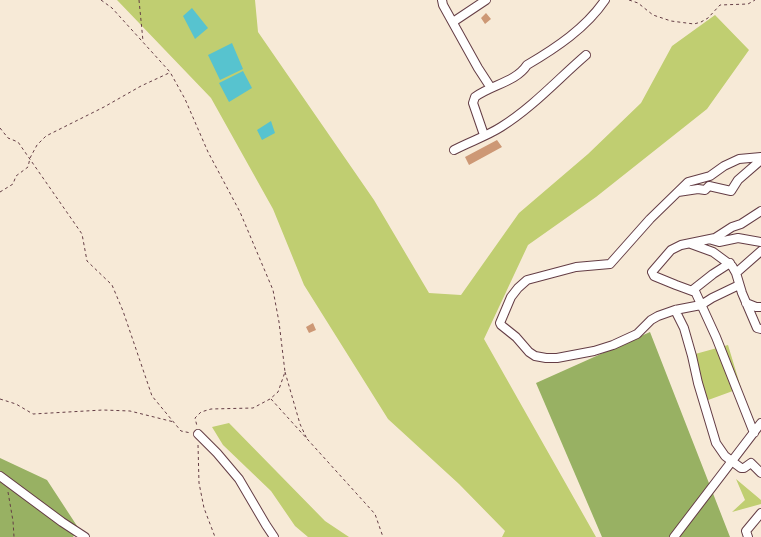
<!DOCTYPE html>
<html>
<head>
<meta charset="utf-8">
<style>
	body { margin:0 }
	canvas { display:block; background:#f7ead7 }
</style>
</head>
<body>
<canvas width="761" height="537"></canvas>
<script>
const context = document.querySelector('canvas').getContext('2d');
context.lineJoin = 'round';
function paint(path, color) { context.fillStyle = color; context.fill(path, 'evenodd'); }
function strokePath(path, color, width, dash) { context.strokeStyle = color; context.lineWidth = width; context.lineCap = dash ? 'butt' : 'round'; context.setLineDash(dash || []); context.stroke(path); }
paint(new Path2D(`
	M117,0h138l3,32 116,168 55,93 32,2 58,-82 69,-59 53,-51 31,-57 43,-31 34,35 -42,59 -111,88 -68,48 -44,94 112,198h-94l3,-6 -46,-47 -71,-65 -84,-134 -31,-76 -62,-111z
	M728,345l13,43 -41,15 -12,-47z
	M229,423l96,98 24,16h-41l-13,-11 -24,-35 -48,-46 -11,-18z
	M736,479l25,21v4l-29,8 13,-12z`), '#c0ce71');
paint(new Path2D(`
	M650,332l80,205h-128l-66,-154z
	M0,458l47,22 32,49 -6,8h-73z`), '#98b163');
paint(new Path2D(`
	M192,8l16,20 -13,11 -12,-23z
	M232,43l11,26 -23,11 -12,-25z
	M243,71l9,17 -23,14 -10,-19z
	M271,121l4,12 -13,7 -5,-10z`), '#57c3cf');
paint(new Path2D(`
	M486,13l5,6 -6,5 -4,-6z
	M497,140l5,7 -33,18 -4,-8z
	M313,323l3,7 -7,3 -3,-6z`), '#cd9875');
const minor = new Path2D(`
	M442,0l1,5 35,63 13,20
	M453,22l33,-22
	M484,135l-11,-32 2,-6c16,-12 41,-15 52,-32 29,-17 59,-37 78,-65
	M454,150c15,-8 33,-14 47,-23 32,-20 57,-48 85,-72
	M678,192l20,-3 7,1 4,-4 22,5 7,-11 23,-20
	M712,240l7,2 19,-4 23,4
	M691,244l22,8 19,14 4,7 6,20 15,35 4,1
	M730,263l-17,11 -19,15 22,48 38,96
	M736,273l25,-22
	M739,285l-27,13 -11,7 -26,5 -17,6 -7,4 -14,14 -24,11 -19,6 -37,7h-11l-11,-2 -6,-4 -13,-15 -15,-12 -1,-2 11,-26 7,-9 9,-8 49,-13 34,-3 40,-45 38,-37 22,-6 14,-10 15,-7 22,-2
	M695,292l-19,-7 -22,-9 -2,-4 19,-22 10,-5 34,-7 17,-11 9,-3 20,-13
	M746,303l10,4h5
	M675,310l9,18 8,28 6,27 18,60 9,13 16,12h3l7,-5 10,10
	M198,434l19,19 22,26 27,46 8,12
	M0,476l62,46 23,15
	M674,537l87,-114
	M748,537l-2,-6 15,-18`);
strokePath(minor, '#643d45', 10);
strokePath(new Path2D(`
	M101,0l11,8 58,64 15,27 23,53 32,60 33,78 6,32 6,50 -7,20 -8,7 -17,9 -42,1 -10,3 -6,6 2,8
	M139,0l4,41
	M629,0l9,3 15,12 18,6 23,3 7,-2 7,-4 12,-13 28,-1 7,-4
	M0,128l8,10 10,4 64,92 5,27 25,24 11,26 29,85 29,35 10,2
	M0,192l13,-8 3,-8 12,-9 2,-9 7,-13 9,-9 58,-29 37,-21 28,-13
	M285,372l15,52 7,15
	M0,399l16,5 17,10 70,-4 27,1 44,11
	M271,399l104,115 8,23
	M198,445l1,38 5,25 11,29
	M8,492l5,29 1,16`), '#643d45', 1, [3, 3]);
strokePath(minor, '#fff', 8);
</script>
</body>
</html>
